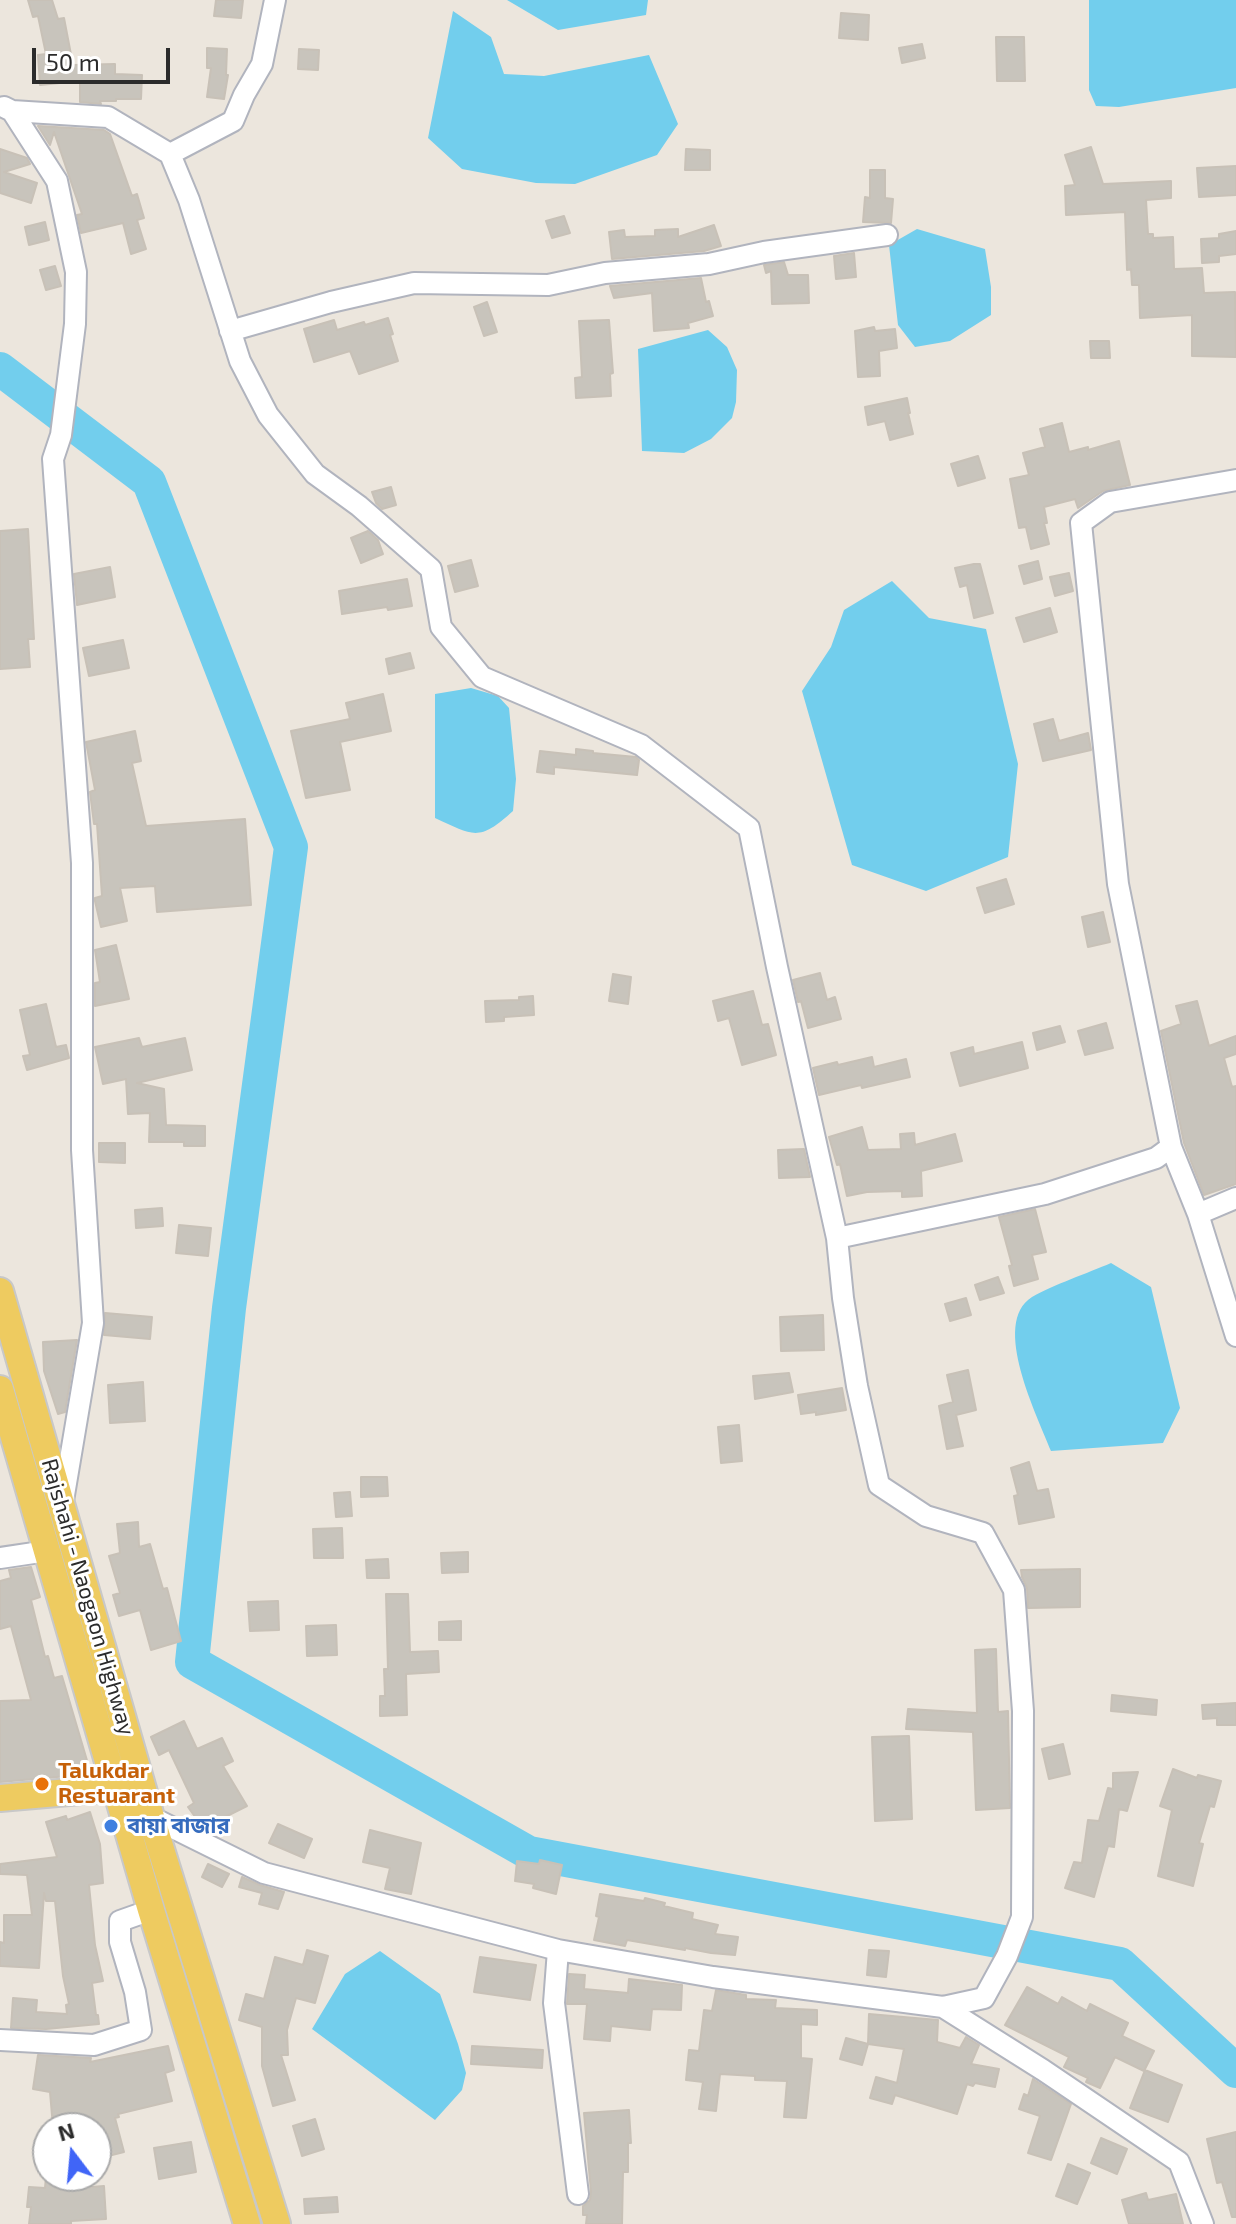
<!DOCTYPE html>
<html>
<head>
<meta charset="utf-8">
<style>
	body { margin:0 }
	#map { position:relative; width:1236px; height:2224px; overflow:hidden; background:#ece6dd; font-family:"Exo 2",sans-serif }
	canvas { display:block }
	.north { position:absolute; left:32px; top:2112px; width:80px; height:80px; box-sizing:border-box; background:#fff; border:2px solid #aaa; border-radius:50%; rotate:344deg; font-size:22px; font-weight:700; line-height:32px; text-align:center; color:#2b2b2b }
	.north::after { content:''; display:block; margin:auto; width:28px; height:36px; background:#4065f7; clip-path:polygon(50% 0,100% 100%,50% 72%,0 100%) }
	.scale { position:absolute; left:32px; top:48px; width:138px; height:36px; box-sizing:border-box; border:4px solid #2b2b2b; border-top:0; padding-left:10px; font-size:24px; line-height:28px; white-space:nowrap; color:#2b2b2b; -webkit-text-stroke:6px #fff; paint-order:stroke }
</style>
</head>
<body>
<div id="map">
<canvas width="1236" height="2224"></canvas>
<div class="north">N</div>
<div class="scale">50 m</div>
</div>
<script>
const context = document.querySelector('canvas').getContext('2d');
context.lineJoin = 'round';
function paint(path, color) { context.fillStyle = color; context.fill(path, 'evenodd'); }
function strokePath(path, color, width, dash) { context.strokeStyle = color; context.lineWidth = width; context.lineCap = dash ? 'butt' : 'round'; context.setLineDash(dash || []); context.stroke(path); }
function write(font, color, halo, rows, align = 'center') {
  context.font = font + ' "Exo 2","Noto Sans Bengali",sans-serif'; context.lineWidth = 6; context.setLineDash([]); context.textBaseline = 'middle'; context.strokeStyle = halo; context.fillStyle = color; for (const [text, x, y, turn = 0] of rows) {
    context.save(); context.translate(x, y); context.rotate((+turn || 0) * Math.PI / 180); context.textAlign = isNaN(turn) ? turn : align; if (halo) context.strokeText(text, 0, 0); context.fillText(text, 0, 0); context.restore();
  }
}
paint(new Path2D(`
	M507,0h141l-2,15 -88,15z
	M1089,0h147v88l-117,19 -23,-1 -7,-16z
	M453,11l38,26 13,37 40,2 105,-21 29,69 -21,31 -82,29 -39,-1 -74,-14 -34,-31z
	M917,229l68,20 6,38v28l-41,26 -35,6 -17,-22 -9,-80z
	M708,330l19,17 10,23 -1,32 -4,16 -21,21 -27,14 -42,-2 -4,-102z
	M892,581l37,37 57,11 32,135 -10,93 -82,34 -74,-26 -50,-174 29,-44 13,-37z
	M471,688l27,8 11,12 7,71 -3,32c-34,31 -39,25 -78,7v-124z
	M1111,1263l40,24 29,121 -17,35 -112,8c-13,-34 -61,-128 -19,-154 21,-12 56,-24 79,-34z
	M380,1951l60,43 18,50 8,29 -4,17 -27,30 -123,-91 33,-55z`), '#72ceed');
strokePath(new Path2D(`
	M0,369l149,113 142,365 -62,461 -37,354 337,191 591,111 116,107`), '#72ceed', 34);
const building = new Path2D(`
	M28,0h24l6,19 6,-1 9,47 42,-1v10l27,1 -1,24h-25v2h-16l1,3 -21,-2v-21l-40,4 -2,-30 8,-1 -8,-38 -5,1z
	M216,0h27l-2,18 -27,-2z
	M841,13l28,2 -1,25 -29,-2z
	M996,37h28l1,44h-28z
	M922,44l3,14 -23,5 -3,-15z
	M207,48l20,1 -1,26h2l-4,24 -17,-2 4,-29h-4z
	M299,49l20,1 -1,20 -20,-1z
	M38,126l66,4 6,4 22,62 5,-2 7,24 -7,2 9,29 -15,5 -8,-31 -42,10 -4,-18 5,-1 -28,-82 -4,13z
	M1091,147l12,37 68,-3v17l-25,2 2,34h5v4l20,-1 1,32 28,-1 2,25 31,-1 1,65 -44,-1v-41l-52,3 -1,-33h-7l-1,-16 -4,1 -2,-58 -59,3 -1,-29 10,-1 -10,-30z
	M0,149l27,9 3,6 -26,8 33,11 -6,20 -31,-10z
	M686,149l24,1v20h-25z
	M1236,166v29l-37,2 -2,-29z
	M870,170h15v28l8,1 -2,24 -28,-1 2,-25 5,1z
	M564,216l6,17 -18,5 -6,-17z
	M45,222l4,18 -20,5 -4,-18z
	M714,225l7,21 -17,5 -92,8 -3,-27 15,-2 1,7 30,-1v-6l23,-1v8z
	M1236,231v23l-17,2v6l-17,1 -1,-24 18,-1v-4z
	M854,253l2,24 -20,2 -2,-23z
	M784,262l4,13h20l1,28 -37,1 -1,-33 -5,2 -2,-8z
	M55,266l6,20 -15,4 -6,-20z
	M701,278l5,24 3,-1 4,15 -25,7 1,5 -35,3 -2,-38 -38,5 -4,-12z
	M487,302l10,30 -13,4 -10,-29z
	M388,318l5,16 -3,1 8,26 -39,13 -9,-23 -36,11 -10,-33 30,-9 3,10 27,-8 1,3z
	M609,320l4,53 -3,1 1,22 -35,2 -1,-20 7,-1 -3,-56z
	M874,327l1,4 20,-2 2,19 -18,3 1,25 -22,1 -3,-46z
	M1090,341h19l1,17h-19z
	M907,398l3,15h-2l5,21 -23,6 -5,-19 -17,4 -3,-18z
	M1062,423l7,29 19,-5v3l31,-9 11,44 -27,6 -25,17 -3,-9 -31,8 3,16h-3l5,21 -18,5 -5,-22 -7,1 -9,-49 19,-4 -6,-22 22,-6 -5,-18z
	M978,456l7,22 -27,8 -7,-22z
	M391,487l5,18 -14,4 -6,-6 -4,-11z
	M28,529l6,110h-6l2,28 -30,2v-138z
	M368,531l10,9 5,14 -22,9 -10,-25z
	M471,560l7,26 -23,6 -7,-26z
	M1038,561l4,18 -18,5 -5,-18z
	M974,564h6l13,49 -19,5 -7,-33 -7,2 -5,-19z
	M110,567l5,30 -38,8 -3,-31z
	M1069,573l4,18 -18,5 -5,-19z
	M407,579l5,27 -24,4 -1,-3 -45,7 -3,-23z
	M1050,608l7,24 -33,10 -8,-24z
	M123,640l6,28 -40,8 -6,-28z
	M410,653l4,15 -25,6 -3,-15z
	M383,694l8,37 -51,11 10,48 -44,8 -15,-67 59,-12 -4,-16z
	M1053,719l6,22 29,-8 3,17 -48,11 -9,-37z
	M135,731l6,30 -9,2 14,63 99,-7 6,86 -94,7 -2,-26 -35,2 7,33 -26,6 -6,-26v-3l7,-2 -5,-72h-3l-4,-32 5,-2 -9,-48z
	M576,749l17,2v2l43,4 3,3 -2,15 -83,-8v7l-17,-2 3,-21 36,4z
	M1006,879l8,25 -29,9 -8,-25z
	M1103,912l7,30 -22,5 -6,-30z
	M116,945l13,54 -34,7v-23l5,-1 -5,-32z
	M820,973l7,27 8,-3 6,22 -33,9 -7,-27 -3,1 -5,-22z
	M613,974l18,3 -3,27 -19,-3z
	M753,991l9,34 6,-1 8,31 -34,10 -13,-47 -11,3 -5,-20z
	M533,996l1,19 -30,2v4l-18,1 -1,-21 34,-1v-3z
	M1197,1001l12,45 27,-10v18l-12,4 8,29 4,-1v98l-32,11 -20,-52 -23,-112 20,-7 -5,-18z
	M46,1004l10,43 10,-2 3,13 -42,12 -4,-14 7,-1 -10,-45z
	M1106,1023l7,25 -28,7 -7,-24z
	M1060,1026l5,16 -28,8 -4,-17z
	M139,1038l3,9 43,-9 7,32 -55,13 27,6 2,36 39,1v20h-21v-4h-35l1,-29 -22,1 -2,-35 -23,5 -8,-37z
	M1022,1042l6,26 -68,18 -9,-33 22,-6 1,7z
	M872,1057l2,10 32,-8 4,18 -48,11 -1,-3 -42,10 -6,-27 24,-6 1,3z
	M862,1127l6,23 33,-1 -1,-15 14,-1 1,12 40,-11 7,27 -41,10 1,25 -20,1v-6l-35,1 -20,4 -7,-32 -3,1 -8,-28z
	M99,1143h26v20l-26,-1z
	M804,1149l6,28 -31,1 -1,-28z
	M162,1208l1,18 -27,2 -1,-18z
	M1035,1209l11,43 -14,3 6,24 -24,7 -5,-20 3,-1 -13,-48z
	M179,1225l32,3 -3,28 -32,-3z
	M998,1277l6,16 -24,7 -5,-15z
	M966,1298l5,17 -21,6 -5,-17z
	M105,1313l47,4 -2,22 -46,-4z
	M823,1315l1,35 -43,1 -1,-34z
	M77,1340l-12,72 -7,2 -14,-43 -1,-29z
	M968,1370l8,40 -20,5 7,31 -16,3 -8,-43 14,-4 -6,-27z
	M789,1373l4,19 -38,7 -2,-23z
	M143,1382l2,39 -35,2 -2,-38z
	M842,1388l4,22 -30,5v-3l-15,2 -3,-19z
	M739,1425l3,36 -21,2 -3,-36z
	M1029,1462l8,29 11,-2 6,28 -35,7 -5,-28 4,-1 -7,-27z
	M361,1477h26l1,19 -27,1z
	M350,1492l2,24 -16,1 -2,-24z
	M138,1522l1,25 11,-3 13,45 4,-1 14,53 -30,9 -11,-40 -21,6 -6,-21 7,-2 -11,-37 11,-3 -3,-29z
	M342,1528l1,30h-29l-1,-29z
	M468,1552v20l-26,1 -1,-20z
	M388,1559l1,19h-22l-1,-18z
	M31,1567l9,30 -9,3 14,57 3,-1 6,22 8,-2 29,98 -91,8v-81l31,-1 -20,-74 -11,3v-48l11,-3 -2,-8z
	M1080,1569v38l-52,1 -1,-20 -5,-11 -1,-7z
	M386,1594h22l2,58 28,-1 1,21 -33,2 1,41 -27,1v-20h5l-1,-27h4z
	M278,1601l1,29 -29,1 -2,-29z
	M461,1621v19h-22v-18z
	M336,1625l1,30 -30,1 -1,-30z
	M996,1649l2,63 10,-1 2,97 -34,2 -3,-78 -67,-3 2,-20 69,4 -2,-63z
	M1112,1695l45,5 -1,15 -45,-4z
	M1236,1703v22h-19v-7l-14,1 -1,-14z
	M184,1721l13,28 25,-11 11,23 -10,5 24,40 -44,22 -15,-21 6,-4 -25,-53 -10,5 -8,-18z
	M909,1736l3,83 -37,2 -3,-84z
	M1063,1744l7,30 -21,5 -7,-30z
	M1173,1769l24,9 1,-3 23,6 -7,26 -4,-1 -11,37 4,1 -10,42 -35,-10 14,-66 -12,-4z
	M1138,1772l-11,39 -8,-2 -5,38 -6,-1 -14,51 -29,-9 9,-26 8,1 6,-43 11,1 9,-33 5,1v-16z
	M90,1812l10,32 3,39 -14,2 6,60 8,36 -11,2 4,32h2l1,9 -53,5 -35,-1 2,-30 24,2 -1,12 31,2 -1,-9 3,-1 -6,-28 -8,-75h-9l-2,-8 -5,75 -39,-2v-24l4,1v-28h28l-5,-40 -27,-1v-10l57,-7 -11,-35 20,-6 1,4z
	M278,1824l34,15 -8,19 -35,-15z
	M370,1830l51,13 -10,51 -26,-5 5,-21 -27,-6z
	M540,1860l22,5 -6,29 -23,-6 1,-4 -19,-3 2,-20 22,3z
	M208,1864l21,10 -7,13 -20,-10z
	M242,1877l18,8 24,7 -6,17 -19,-5 3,-11 -23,-6z
	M600,1894l44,7 1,-3 20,5 -1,3 29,7 -1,6 26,6 -3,9 23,3 -3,18 -24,-2 -26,-5v2l-58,-10 -2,6 -31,-6 5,-23 -3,-1z
	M307,1950l21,6 -13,47 -19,-5 -9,32 1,25h-7l14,45 -22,6 -11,-40v-39l-23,-7 7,-26 18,5 11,-42 28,8z
	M869,1950l20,1 -3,26 -19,-2z
	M480,1957l56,8 -6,35 -56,-8z
	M569,1974l16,1 -1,14 44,4 1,-14 53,6 -1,25 -29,-1 -2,21 -39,-4 -1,15 -26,-2 3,-35h-20z
	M1027,1987l31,17 4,-7 25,14 3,-7 38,19 -6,13 32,15 -10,20 -29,-14 -15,31 -14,-6 2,-4 -24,-11 5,-10 -64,-32z
	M716,1990l30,5v4l30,1 -1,8 42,2v15l-16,-1v34l11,1 -6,59 -22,-1 3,-36 -32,-1v-4l-35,-2 -4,37 -17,-2 4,-27 -17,-2 3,-30 10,1 5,-41 8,1z
	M869,2014l69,6 -1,22 23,6 6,-11 13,8 -8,19 28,5 -4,18 -20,-4 -2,3 -6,-2 -10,30 -62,-19 -3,9 -22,-6 6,-21 21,6 7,-34 -36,-5z
	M846,2038l22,6 -6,21 -22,-6z
	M168,2046l6,24 -9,3 7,28 -54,13 1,3 -4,1 9,34 -24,6 -4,-18v-12h-2l-1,-5 -40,4 -3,-35 -17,-3 5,-34 53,3 -1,4z
	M472,2046l71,4 -1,18 -71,-4z
	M1145,2070l37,15 -14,37 -38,-14z
	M1033,2079l38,25 -20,56 -23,-7 12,-37 -21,-7 5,-15 4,2z
	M629,2110l2,33h-3v29h-5l-1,52h-36l1,-9h-4v-9l7,-6 1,-8 -7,-79z
	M315,2119l9,30 -22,7 -9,-30z
	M1236,2132v85h-4l-10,-35 -5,1 -10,-44z
	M1101,2138l26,11 -10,25 -26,-11z
	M191,2142l5,30 -37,7 -5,-31z
	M1068,2164l22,9 -13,31 -21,-8z
	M46,2176h46l-1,11 13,-1 2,33 -35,2v3h-42l2,-17h-4l2,-20 16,1z
	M1146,2193l2,7 28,-6 7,30h-54l-7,-24z
	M337,2197l1,15 -33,2 -1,-15z`);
paint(building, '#c8c4bc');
strokePath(building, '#c8c1b7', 2);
const minor = new Path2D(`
	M4,107l8,4 45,70 19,91 -1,52 -14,111 -8,24 29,404v287l11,173 -30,178
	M12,111l96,6 62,37 19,46 51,161 28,54 47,59 44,32 72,63 10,58 41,50 159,68 108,83 28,139 60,271 6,60 14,88 22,99 47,31 57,17 31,57 9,121 -1,206 -15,39 -23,42 -41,9
	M170,154l63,-33 11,-26 18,-31 13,-64
	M230,331l101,-29 83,-19 134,2 57,-12 104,-9 55,-12 123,-17
	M1236,480l-126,22 -29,21 37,361 53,263 27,67 38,122
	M1198,1214l38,-16
	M837,1238l208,-44 111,-36 15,-11
	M0,1558l47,-7
	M151,1817l113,56 294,77 155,27 230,30 100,63 136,92 24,62
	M558,1950l-4,53 24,191
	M0,2040l94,5 47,-15 -6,-38 -15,-50v-21l31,-11`);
const major = new Path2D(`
	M0,1291l151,526 126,407
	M0,1389l151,521 96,314
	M0,1798l115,-10`);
strokePath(minor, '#b1b4be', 24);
strokePath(major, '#c8c8c8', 30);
strokePath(minor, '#fff', 20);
strokePath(major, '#eecb60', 26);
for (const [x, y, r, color] of [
	[42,1784,8,"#e8710a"],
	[111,1826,8,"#3f7fe0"]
]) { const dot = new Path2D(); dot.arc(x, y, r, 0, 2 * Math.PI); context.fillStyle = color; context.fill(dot); strokePath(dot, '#fff', 3); }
write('22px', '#2b2b2b', '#fff', [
	["Rajshahi - Naogaon Highway",88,1597,74]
]);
write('bold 22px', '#c56008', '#fff', [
	["Talukdar",58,1771],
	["Restuarant",58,1796]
], 'left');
write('bold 22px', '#366cbe', '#fff', [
	["বায়া বাজার",127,1826]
], 'left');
</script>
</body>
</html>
